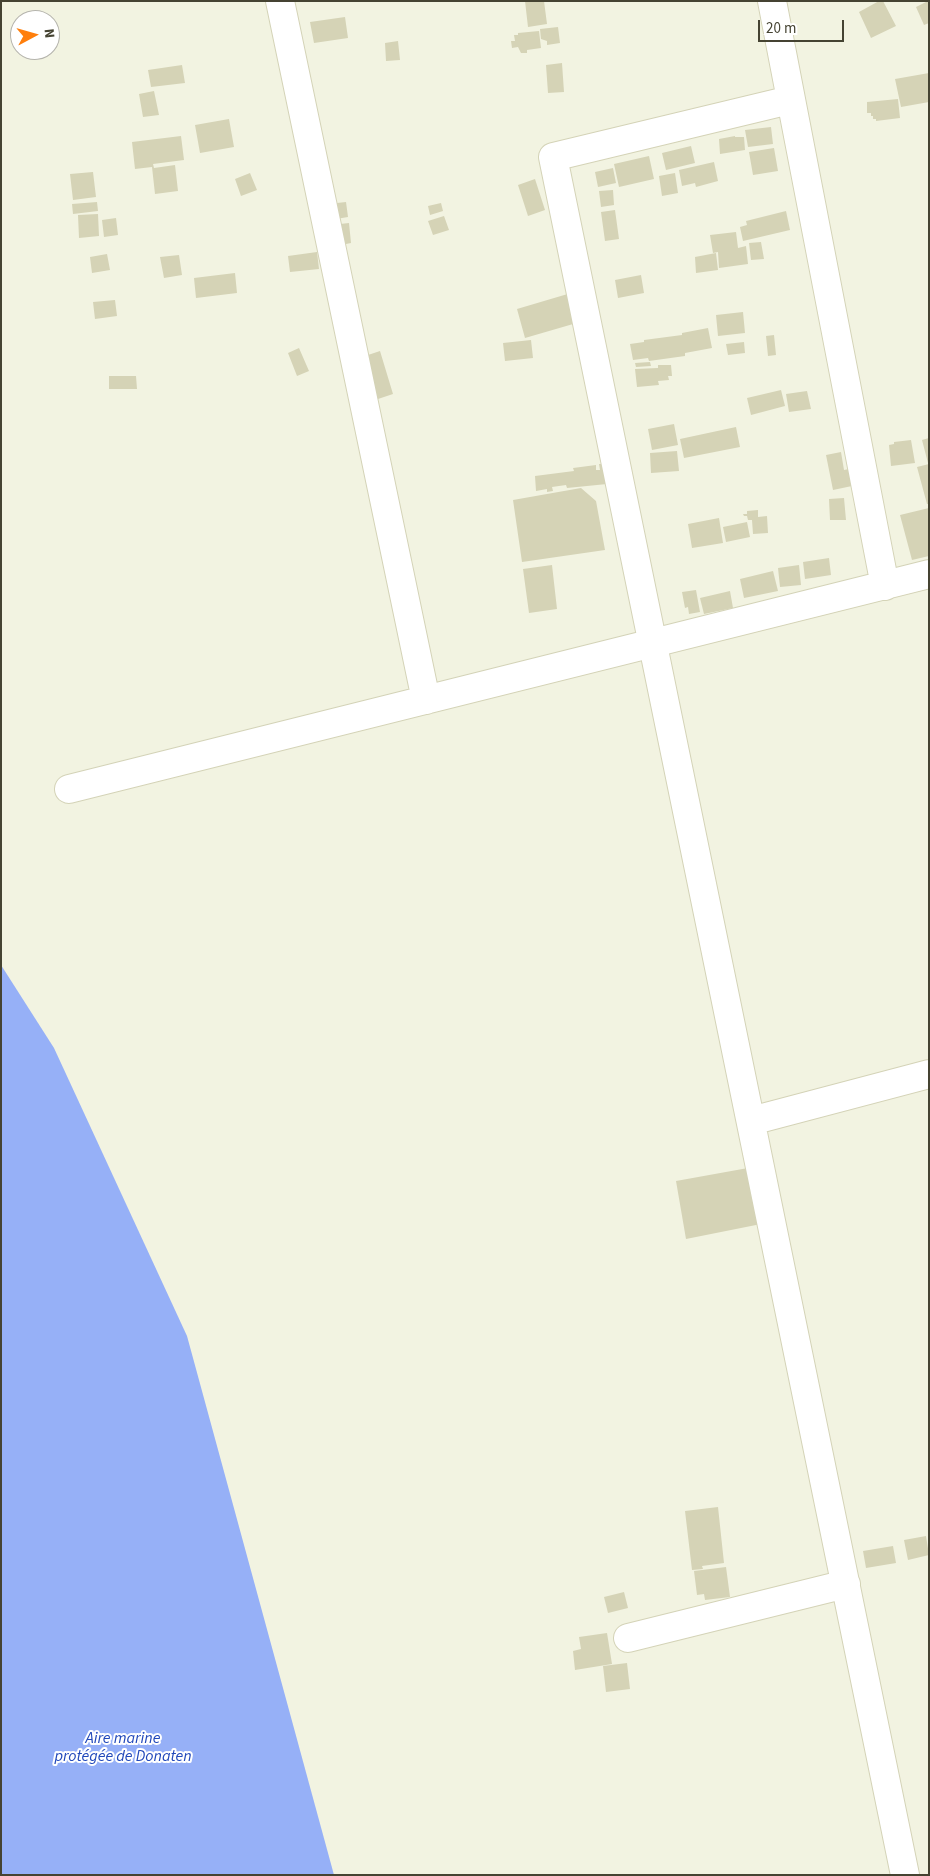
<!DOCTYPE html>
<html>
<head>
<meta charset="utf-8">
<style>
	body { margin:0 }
	#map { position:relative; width:930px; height:1876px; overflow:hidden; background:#f2f3e1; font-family:"Source Sans 3",sans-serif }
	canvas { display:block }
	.frame { position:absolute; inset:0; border:2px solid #454332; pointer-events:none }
	.north { position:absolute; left:10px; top:10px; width:50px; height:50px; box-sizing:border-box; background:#fff; border:1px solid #b5b4ad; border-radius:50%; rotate:84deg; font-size:14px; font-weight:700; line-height:20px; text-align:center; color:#454332 }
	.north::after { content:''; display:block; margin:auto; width:18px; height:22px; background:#ff7f0c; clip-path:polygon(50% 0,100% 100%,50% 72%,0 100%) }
	.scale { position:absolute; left:758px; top:20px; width:86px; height:22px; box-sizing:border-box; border:2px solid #454332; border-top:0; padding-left:6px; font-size:15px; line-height:18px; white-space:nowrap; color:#454332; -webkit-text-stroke:4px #fff; paint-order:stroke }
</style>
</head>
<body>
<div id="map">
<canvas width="930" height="1876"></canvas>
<div class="frame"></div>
<div class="north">N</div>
<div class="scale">20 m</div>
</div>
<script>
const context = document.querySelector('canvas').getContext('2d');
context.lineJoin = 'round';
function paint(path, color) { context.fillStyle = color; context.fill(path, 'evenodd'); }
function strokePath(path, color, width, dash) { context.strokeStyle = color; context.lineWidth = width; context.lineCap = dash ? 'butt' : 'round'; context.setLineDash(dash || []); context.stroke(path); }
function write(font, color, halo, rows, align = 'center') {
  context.font = font + ' "Source Sans 3",sans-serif'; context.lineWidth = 4; context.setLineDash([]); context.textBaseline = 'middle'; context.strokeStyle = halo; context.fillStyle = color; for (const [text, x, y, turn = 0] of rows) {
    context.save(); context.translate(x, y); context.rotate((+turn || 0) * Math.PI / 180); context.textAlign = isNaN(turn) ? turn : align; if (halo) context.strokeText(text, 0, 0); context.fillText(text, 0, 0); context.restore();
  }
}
paint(new Path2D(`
	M1,965l53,83 133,288 147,539h-333z`), '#96b0f7');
paint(new Path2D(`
	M525,1h19l3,23 -19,3z
	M879,1h4l13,25 -25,12 -12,-26z
	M928,1l1,22 -5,2 -8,-18z
	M345,17l3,21 -34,5 -4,-21z
	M558,27l2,16 -13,2v-4l-6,-2 -1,-10z
	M539,31l2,17 -14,2v3h-6l-3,-6 -6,1 -1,-7h4l-1,-6h4v-2z
	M398,41l2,19 -14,1 -1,-18z
	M562,63l2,29 -16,1 -2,-28z
	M182,65l3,18 -34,4 -3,-17z
	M929,73v29l-28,5 -6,-28z
	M154,91l5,24 -16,2 -4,-23z
	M898,99l2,19 -24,3v-2h-3v-3h-2v-3h-4v-11z
	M229,119l5,28 -34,6 -5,-28z
	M771,127l2,17 -25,3 -3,-17z
	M181,136l3,24 -31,4 1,4 21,-3 3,26 -23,3 -3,-27 -17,2 -3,-27z
	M735,136v1h9l1,13 -25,4 -1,-15z
	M691,146l4,17 -29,7 -4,-17z
	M774,148l4,23 -25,4 -4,-23z
	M649,156l5,23 -35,8 -5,-23z
	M714,162l4,19 -22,6 -1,-4 -13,3 -3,-16z
	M613,168l3,15 -18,4 -3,-15z
	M93,172l3,25 -23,3 -3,-26z
	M250,173l7,17 -16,6 -6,-17z
	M675,173l3,20 -16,3 -3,-20z
	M535,179l10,31 -17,6 -10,-31z
	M613,190l1,15 -13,2 -2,-16z
	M97,202l1,9 -25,3 -1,-10z
	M346,202l2,15 -18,3 -2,-16z
	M441,203l2,8 -13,4 -2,-9z
	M615,210l4,29 -14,2 -4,-29z
	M786,211l4,19 -47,11 -3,-14 7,-2 -1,-4z
	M98,214l1,22 -20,2 -1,-23z
	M444,216l5,14 -16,5 -5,-14z
	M116,218l2,17 -14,2 -2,-17z
	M349,223l2,20 -10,2 -1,-21z
	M736,232l2,16 8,-2 2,18 -29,4 -1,-16 -5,1 -3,-18z
	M761,242l3,17 -13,1 -2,-17z
	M317,252l2,17 -29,3 -2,-16z
	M716,253l2,17 -22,3 -1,-16z
	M107,254l3,16 -18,3 -2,-16z
	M179,255l3,20 -18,3 -4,-21z
	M235,273l2,20 -41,5 -2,-20z
	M641,275l3,18 -26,5 -3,-18z
	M571,293l9,29 -55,16 -8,-29z
	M115,300l2,16 -22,3 -2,-17z
	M743,312l2,21 -27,3 -2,-21z
	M708,328l4,20 -27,5v3l-36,5 -1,-3 -15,2 -3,-16 14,-2v-2l38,-5v-2z
	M774,335l2,20 -8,1 -2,-20z
	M531,340l2,18 -28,3 -2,-18z
	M744,342l1,11 -17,2 -2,-11z
	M299,348l10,23 -12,5 -9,-23z
	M380,351l13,43 -18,6 -13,-43z
	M650,362l1,4 -15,1 -1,-4z
	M658,365h13l1,11h-4l1,4 -11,1 1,4 -22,2 -2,-18 23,-1z
	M109,376h27l1,13h-28z
	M781,390l4,16 -34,9 -4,-17z
	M807,391l4,18 -22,3 -3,-18z
	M674,424l4,21 -26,5 -4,-21z
	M736,427l4,20 -56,11 -4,-19z
	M929,438v25h-1l-6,-23z
	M911,440l4,23 -24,3 -2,-21 5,-1v-2z
	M677,451l2,20 -28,2 -1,-20z
	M841,452l3,18 5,-1 3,17 -19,4 -7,-35z
	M599,464h6l2,20 -40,4 -1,-3 -14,2 1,4 -6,1v-3l-11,2 -1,-15 39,-5 -1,-3 23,-3v5h4z
	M929,464v40h-2l-10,-37z
	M581,488l15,13 9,49 -83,12 -9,-62z
	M844,498l2,22h-16l-1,-21z
	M929,508v48l-17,4 -12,-45z
	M758,510v7l9,-1 1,17 -15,1 -1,-14h-4l-1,-4h-3l-1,-2h4v-3z
	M719,518l4,25 -31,5 -4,-24z
	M747,522l3,15 -24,5 -3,-15z
	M829,558l2,17 -26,4 -2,-17z
	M552,565l5,44 -28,4 -6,-44z
	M799,565l2,20 -21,2 -2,-19z
	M773,571l5,20 -34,7 -4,-19z
	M696,590l4,22 -11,2 -1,-7 -3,1 -3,-16z
	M730,591l3,17 -29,6 -4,-16z
	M748,1168l28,53 -90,18 -10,-58z
	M718,1507l6,56 -22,3 1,3 -11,1 -7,-59z
	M926,1536l3,19 -21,5 -4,-20z
	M893,1546l3,17 -30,5 -3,-17z
	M726,1567l4,30 -25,3 -1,-6 -7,1 -3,-24z
	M624,1592l4,16 -20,5 -4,-16z
	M607,1633l5,31 -37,6 -2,-19 8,-2 -2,-12z
	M627,1663l3,26 -24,3 -3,-26z`), '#d5d3b6');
const minor = new Path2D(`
	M280,1l146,699
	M772,1l113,585
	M790,100l-237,57 352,1718
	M69,789l860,-215
	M751,1121l178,-47
	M628,1638l218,-54`);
strokePath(minor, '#d4d3b7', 30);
strokePath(minor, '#fff', 28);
write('italic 16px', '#2148ba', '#fff', [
	["Aire marine",123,1739],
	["protégée de Donaten",123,1757]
]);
</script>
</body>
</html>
